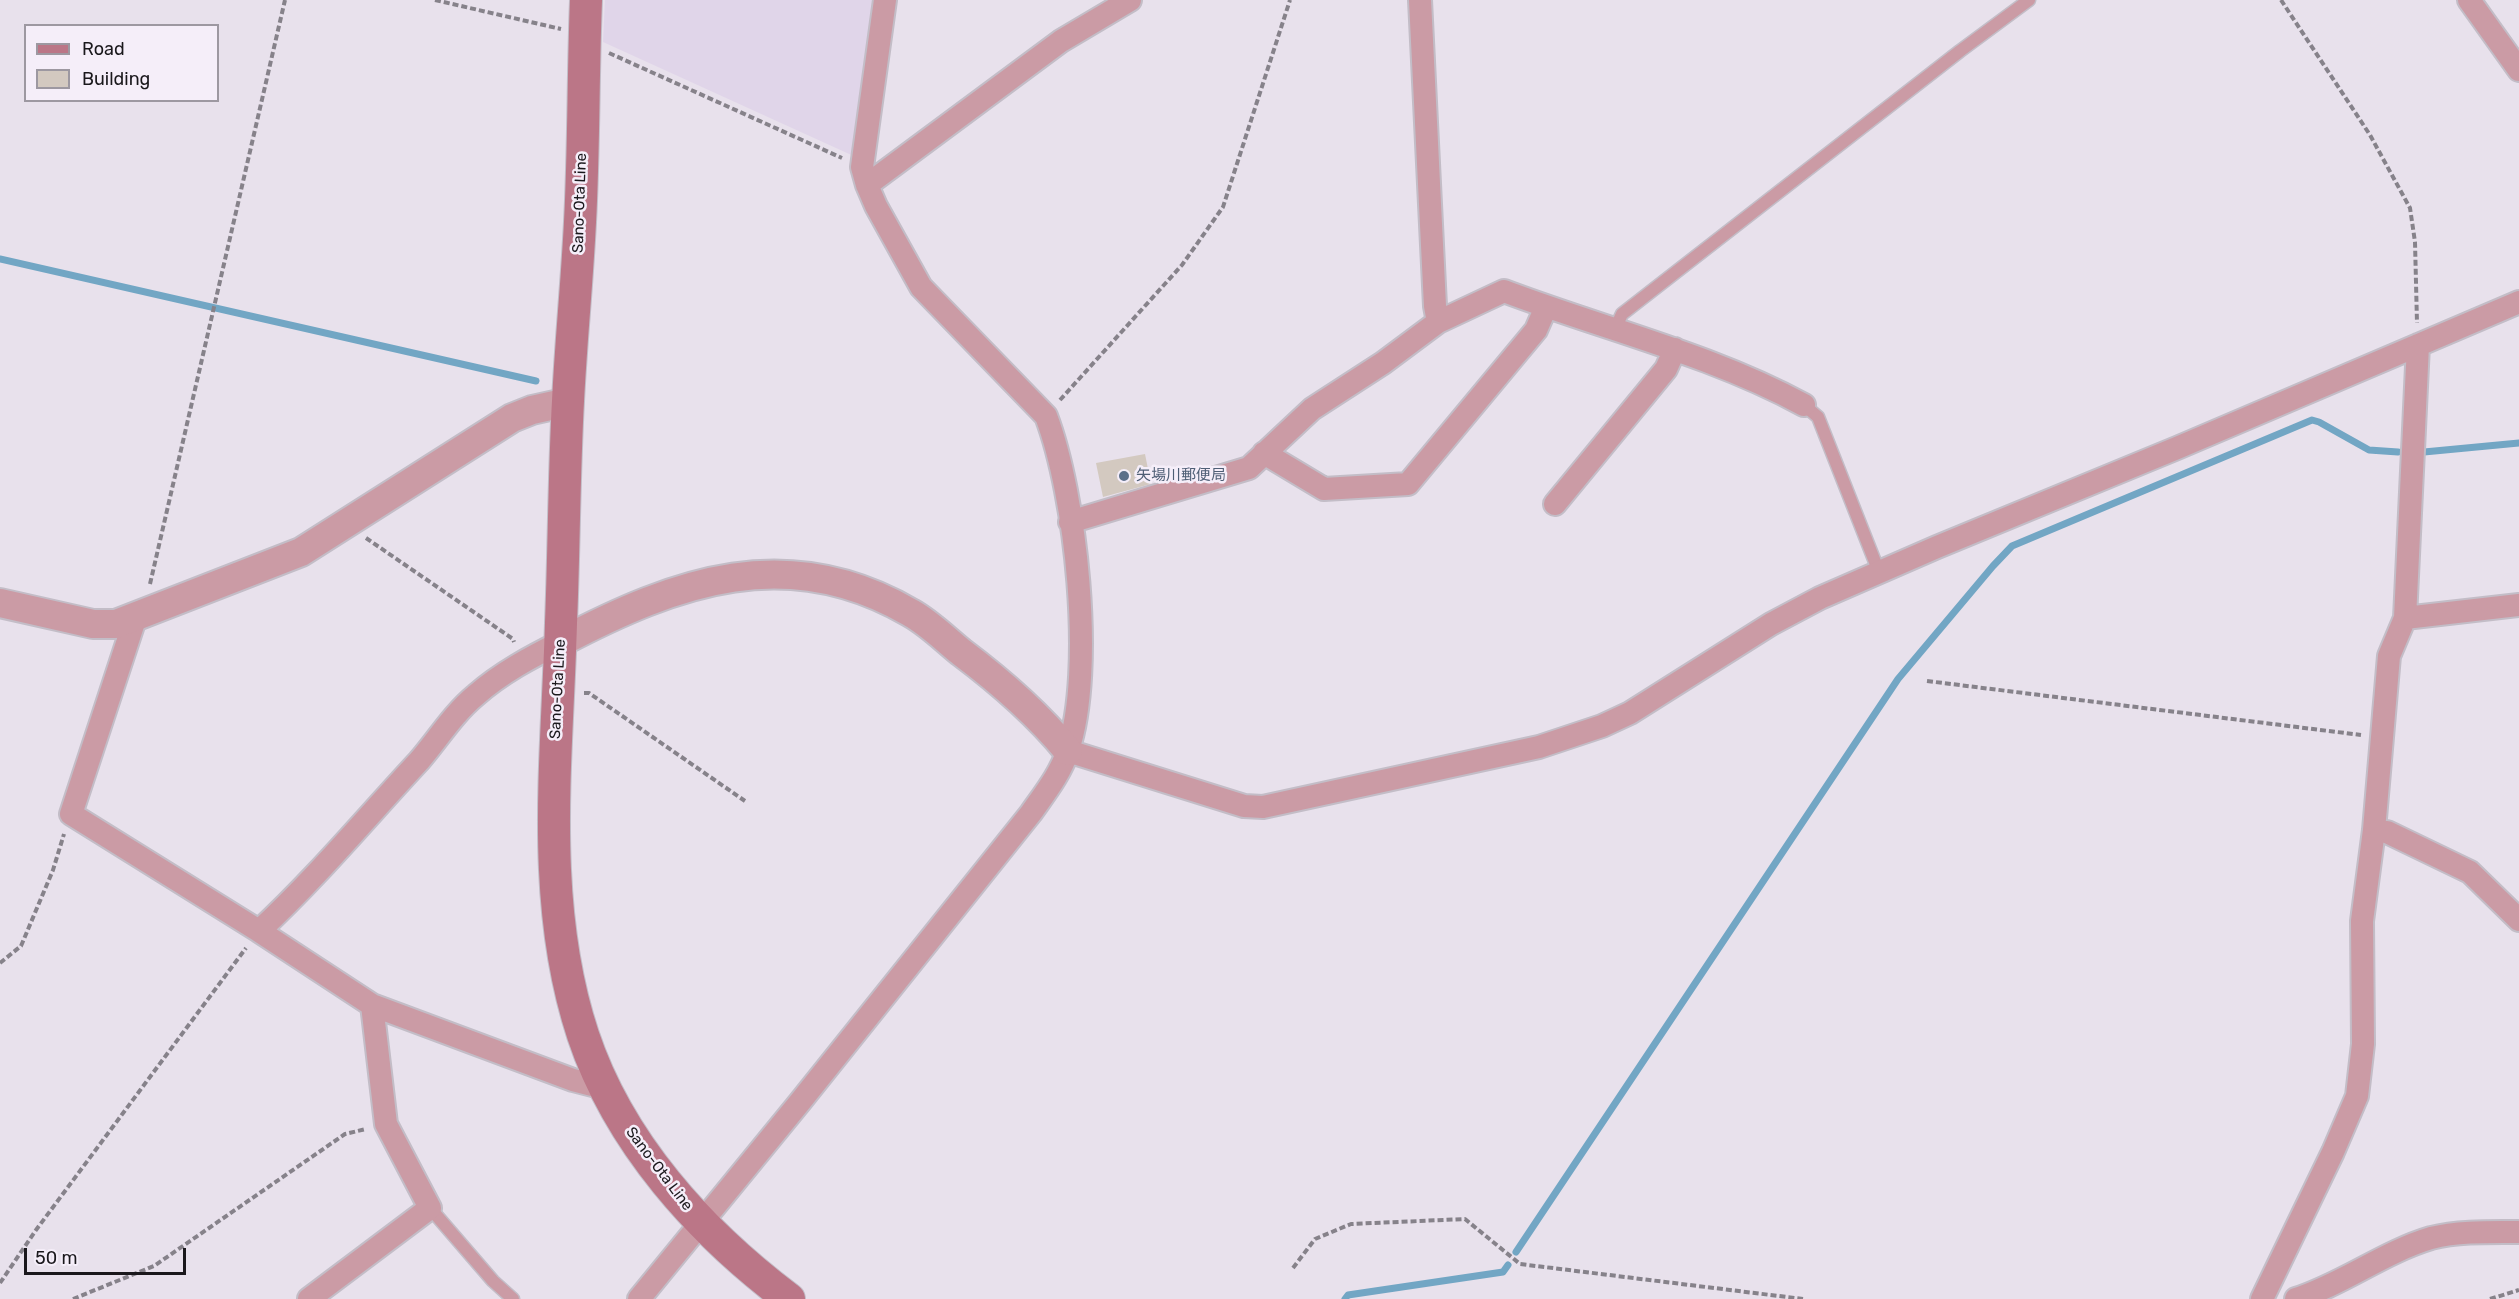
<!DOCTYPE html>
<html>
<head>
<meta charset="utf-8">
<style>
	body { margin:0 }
	#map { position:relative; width:2519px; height:1299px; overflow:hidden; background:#e8e1ec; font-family:Rubik,sans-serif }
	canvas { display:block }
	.legend { position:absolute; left:24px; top:24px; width:195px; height:78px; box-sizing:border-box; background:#f5eef9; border:2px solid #9d98a1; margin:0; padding:8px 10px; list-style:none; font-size:18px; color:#1a181c }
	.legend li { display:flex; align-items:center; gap:12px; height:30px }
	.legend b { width:30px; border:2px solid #9d98a1 }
	.scale { position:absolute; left:24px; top:1248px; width:162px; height:27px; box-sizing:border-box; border:3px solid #1a181c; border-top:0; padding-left:8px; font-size:18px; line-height:21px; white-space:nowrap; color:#1a181c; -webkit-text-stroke:4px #f5eef9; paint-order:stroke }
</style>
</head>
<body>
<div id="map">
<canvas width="2519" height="1299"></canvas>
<ul class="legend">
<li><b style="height:8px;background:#bb7687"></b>Road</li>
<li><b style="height:16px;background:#d3c9c0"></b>Building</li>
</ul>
<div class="scale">50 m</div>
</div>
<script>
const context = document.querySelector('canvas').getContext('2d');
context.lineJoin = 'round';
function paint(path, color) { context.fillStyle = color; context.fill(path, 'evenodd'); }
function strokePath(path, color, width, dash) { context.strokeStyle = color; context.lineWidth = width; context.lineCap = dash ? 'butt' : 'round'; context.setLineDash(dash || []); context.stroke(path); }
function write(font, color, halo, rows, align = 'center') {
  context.font = font + ' Rubik,"Noto Sans JP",sans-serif'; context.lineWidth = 5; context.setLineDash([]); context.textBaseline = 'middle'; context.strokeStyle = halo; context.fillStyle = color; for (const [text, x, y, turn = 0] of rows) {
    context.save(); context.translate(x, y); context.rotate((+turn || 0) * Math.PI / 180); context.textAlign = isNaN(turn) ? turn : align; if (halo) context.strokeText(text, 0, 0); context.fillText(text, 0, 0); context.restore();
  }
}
paint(new Path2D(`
	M605,0h270l-17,158 -255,-116z`), '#e0d5e9');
strokePath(new Path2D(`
	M0,259l536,122
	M2424,452l95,-9
	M1516,1252l382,-573 95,-113 19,-20 300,-126 7,2 50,28 29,2
	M1345,1299l3,-4 155,-23 5,-7`), '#72a6c4', 7);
paint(new Path2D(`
	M1145,454l6,30 -48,13 -7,-34z`), '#d3c9c0');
const service = new Path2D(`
	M1615,329l7,-15 338,-263 69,-51
	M1804,405l14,12 61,155
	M430,1208l63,73 20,18`);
const minor = new Path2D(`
	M1420,0l15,306 3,16
	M2469,0l50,70
	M867,185l194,-144 69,-41
	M1264,453l60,36 84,-5 128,-154 10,-23
	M1555,504l111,-135 9,-20
	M1070,522l179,-54 63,-59 71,-46 55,-41 66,-31c100,38 206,63 300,114
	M136,616l-65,198 188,117c57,-53 107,-113 160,-170 19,-22 34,-47 57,-66 25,-22 55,-38 85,-53
	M2405,618l114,-13
	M1068,751l176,55 19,1 276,-60 63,-21 28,-13 141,-89 49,-26 117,-51 240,-99 342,-146
	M2374,830l13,2 83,40 49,48
	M259,931l113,74 201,75 31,8
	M309,1299l121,-91 -44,-84 -14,-119
	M639,1299l161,-197 231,-289c14,-20 30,-40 37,-63 27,-81 8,-255 -22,-334l-125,-129 -45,-81 -9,-21 -5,-18 23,-167
	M2262,1299l71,-147 24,-56 6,-52 -1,-123 12,-91 15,-174 16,-38 13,-273
	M2296,1299c47,-15 88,-47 135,-61 28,-7 59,-6 88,-6`);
const tertiary = new Path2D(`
	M0,603l93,21h23l185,-72 211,-134 20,-8 36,-8
	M561,642c116,-61 227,-101 350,-29 18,10 34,26 50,39 40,30 75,60 107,99`);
const secondary = new Path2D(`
	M586,0c-3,74 -2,148 -6,222 -3,60 -9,119 -12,179 -4,74 -4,148 -7,222 -4,138 -22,279 22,412 36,108 117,197 206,264`);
strokePath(service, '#c3bdc7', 15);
strokePath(minor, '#c3bdc7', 26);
strokePath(tertiary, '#c3bdc7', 32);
strokePath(secondary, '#c3bdc7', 34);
strokePath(new Path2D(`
	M435,0l126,29
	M2281,0l89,135 40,73 5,34 2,81
	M609,53l233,105
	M1060,400l122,-135 41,-58 67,-207
	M366,538l147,101 1,3
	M150,584l135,-584
	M1927,681l434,54
	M584,693h5l156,108
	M0,963l21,-17 32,-76 11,-36
	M1293,1268l22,-29 36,-15 114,-5 55,45 283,35
	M0,1283l36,-53 210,-282
	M73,1299l81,-33 191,-132 21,-5
	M2490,1299l29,-9`), '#86828a', 4, [6, 3]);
strokePath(service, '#cb9ba5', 12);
strokePath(minor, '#cb9ba5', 22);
strokePath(tertiary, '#cb9ba5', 28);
strokePath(secondary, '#bb7687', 32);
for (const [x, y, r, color] of [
	[1124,476,6,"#5c6f8a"]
]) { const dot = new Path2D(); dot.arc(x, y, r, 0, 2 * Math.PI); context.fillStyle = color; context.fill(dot); strokePath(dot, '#f5eef9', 2); }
write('15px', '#1a181c', '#f5eef9', [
	["Sano-Ota Line",580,203,-88],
	["Sano-Ota Line",558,689,-87],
	["Sano-Ota Line",659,1169,53]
]);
write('15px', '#4e5e75', '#f5eef9', [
	["矢場川郵便局",1136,476]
], 'left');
</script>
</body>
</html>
